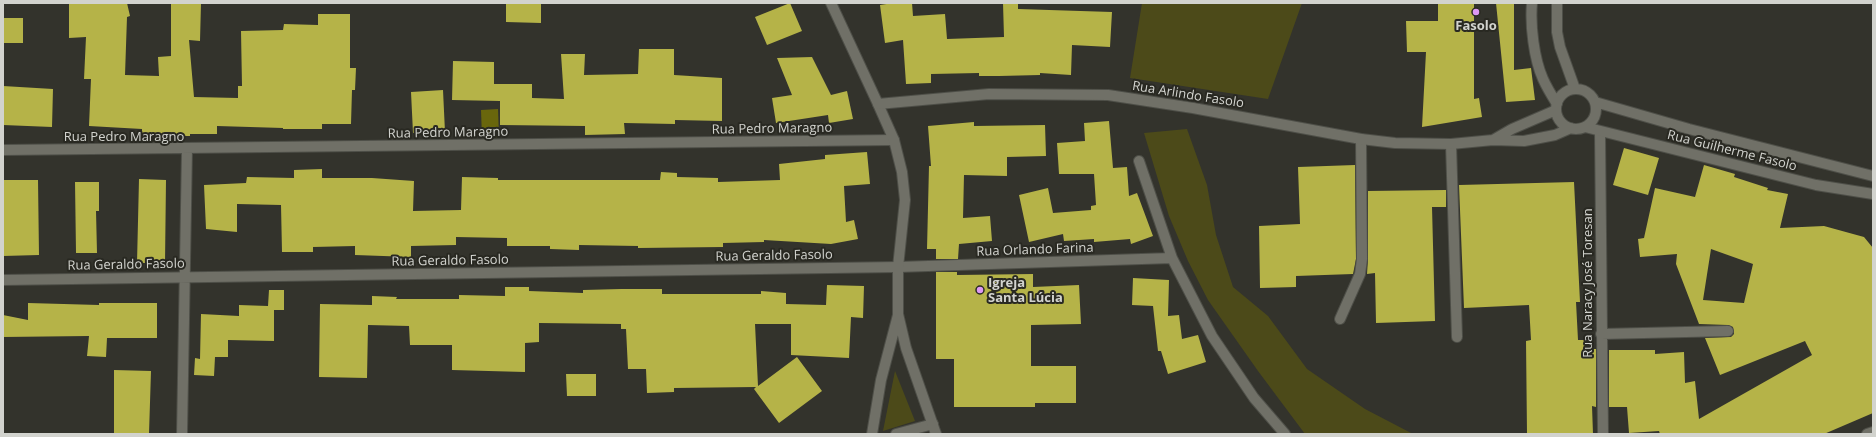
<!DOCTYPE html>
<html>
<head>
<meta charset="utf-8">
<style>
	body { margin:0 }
	#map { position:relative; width:1876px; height:437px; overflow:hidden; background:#33332c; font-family:"Open Sans",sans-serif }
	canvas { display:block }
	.frame { position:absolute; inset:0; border:4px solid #d2d3ce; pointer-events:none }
</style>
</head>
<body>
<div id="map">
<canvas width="1876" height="437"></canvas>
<div class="frame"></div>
</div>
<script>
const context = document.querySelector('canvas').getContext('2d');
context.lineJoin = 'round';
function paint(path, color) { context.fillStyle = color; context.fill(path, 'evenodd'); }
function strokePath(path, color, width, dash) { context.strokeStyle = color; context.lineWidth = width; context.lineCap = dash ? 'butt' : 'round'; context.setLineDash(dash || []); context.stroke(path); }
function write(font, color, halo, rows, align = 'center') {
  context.font = font + ' "Open Sans",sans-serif'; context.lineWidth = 4; context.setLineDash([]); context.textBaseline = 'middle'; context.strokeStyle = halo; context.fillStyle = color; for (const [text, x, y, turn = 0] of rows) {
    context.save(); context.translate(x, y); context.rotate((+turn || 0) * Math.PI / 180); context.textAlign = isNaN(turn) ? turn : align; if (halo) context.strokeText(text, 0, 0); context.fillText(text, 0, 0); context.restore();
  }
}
paint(new Path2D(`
	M1142,3h160l-34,96 -138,-21z
	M1187,129l20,56 9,50 17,52 35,29 39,53 58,40 48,25h-108l-47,-63 -50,-71 -20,-39 -19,-45 -25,-83z
	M895,371l20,50 -32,10z`), '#4c4a19');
paint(new Path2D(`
	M498,109l1,28 -17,1 -1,-28z`), '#69660c');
paint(new Path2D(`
	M69,3h58l3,13 -3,1 -2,58 34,1 -1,-19 13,-1v-53h30l-1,38 -11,-1 5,57 44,1v-12h4l-1,-55 42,-1 1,-6 34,1v-11h32v54h6l-1,22h-3l-1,34h-29v5h-39v-1l-66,-2v8h-27v2h-28v-2l-20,-1v-4l-53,-3 2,-47h-7l2,-42 -17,1z
	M506,3h35v20l-35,-1z
	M790,3l12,28 -35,14 -12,-28z
	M893,3h19l1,13 32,-2 2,25 57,-2 -1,-34h15v6l94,3 -2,35 -38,-2 -1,30 -31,-2v2l-41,1h-20v-3l-48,1v9l-25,1 -3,-44 -18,3 -5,-38z
	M1438,3h36v96l5,-1 3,19 -60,10 4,-75h-19l-1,-31h32z
	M1496,3h18v67l17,-2 4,32 -29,2z
	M3,18h20v25h-20z
	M639,49h35v26l48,3v43l-47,-1v4l-51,-1 1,11 -40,1v-9l-85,-1v-24l-48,-1 1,-39 41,1v22h38v14l32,1 -3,-45h24l-1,21 54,-1z
	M812,57l19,38 16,-4 6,28 -24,4 -1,-8 -52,8 -4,-25 20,-3 -15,-37z
	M3,86l50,3 -1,38 -49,-2z
	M443,90l2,42 -32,1 -2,-41z
	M1109,121l4,47 14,-1 2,29 8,-3 16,43 -22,8 -1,-5 -36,3v-3l-30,2 -1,-7 -34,8 -10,-47 29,-7 5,25 38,-3v-4l5,-1 -2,-31h-35l-2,-31 28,-2 -1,-18z
	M974,122v4l71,-1 1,31 -39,1v19l-43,-1 -1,43 27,-2 2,25 -33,3 -1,15h-22v-10h-9l2,-83h2l-3,-40z
	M1624,148l35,10 -11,37 -35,-10z
	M867,152l3,32 -26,2 2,36 8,-2 4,19 -27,5 -67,-4v2l-41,1v4l-85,1v-2l-59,-1v5l-29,-1v-3h-43v-8l-51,-1v8l-45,1v11l-56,-2v-9l-42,1v5h-31l-1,-47 -44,-1v28l-31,-3 -2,-44 42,-2 1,-6 47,1v-8l28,-1v9h50l42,3 -1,30 48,-1 1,-33 36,1v2h162l1,-8 16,1v4l41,1v4l62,-2 -1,-16 46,-5v-4z
	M1355,165l1,94 -3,15 -57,2v11l-36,1 -1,-62 41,-2 -2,-57z
	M1704,165l31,9 -1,3 34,11 -1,2 21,4 -8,34 44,-2 40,11 9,11v165l-49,21h-164l-1,-3 -30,2 -2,-26h-18v-57h46v4l29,-2 1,31 10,-2 4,38 113,-64 -7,-14 -85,34 -15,-37 26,-1 3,-3 -1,-7 -5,-2 -29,-1 -23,-60 1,-10 -37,3 -2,-18 6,-1 11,-50 40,9zM1711,249l42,15 -9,39 -41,-3z
	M139,179l27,1 -1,83h-28z
	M3,180h35l1,75 -36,1z
	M75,182h24v29h-3l1,42h-21z
	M1574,182l6,120h-4l2,38h13v9h5v58l-4,-1 1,28h-66l-1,-93 5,-1 -2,-35 -65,3 -5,-123z
	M1446,190v17h-14l3,114 -59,2 -1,-50 -8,1 1,-15v-68z
	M936,272h21v3l76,-1v13l46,-2 2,39 -50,1v41h45v37h-41v4h-81v-48h-18z
	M1133,278l36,2 -1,36 11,-1 3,24 16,-4 8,27 -38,12 -7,-23h-3l-5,-45 -21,-1z
	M827,285l37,1 -1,32 -12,-1 -2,41 -58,-3v-31h-36l3,62 39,-29 25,34 -43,32 -25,-34 2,-2 -82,1v4l-27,1 -1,-24h-18l-2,-40h-5v-5l-82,-1v19l-14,1v29l-73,-2v-25h-42l-1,-19 -41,-1 -1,53 -48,-1 1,-73 52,1v-9l25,1 -1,2h63v-4l46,1v-9h24v4l54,2v-3l38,-1h41v5h99v-3l25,2v11l40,1z
	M269,290h15v20h-10v31l-46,-1v17h-13l-1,19 -20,-1 1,-17 5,1 1,-45 38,2v-11l29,1z
	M28,303l71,2v-2h58v35h-50l-1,19 -19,-1 2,-20 -86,1v-22l25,5z
	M114,370l37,1 -2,63h-35z
	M566,374h30v22h-29z`), '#b5b348');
const service = new Path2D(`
	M1451,144l6,193
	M1340,319l20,-45 2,-15 -1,-120`);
const minor = new Path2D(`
	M1600,132l3,302
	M3,150l891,-10
	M1139,161l33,97 40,78 42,62 31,36
	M3,280l895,-13 274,-9
	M1601,334l127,-3
	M182,434l5,-285
	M896,434l37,-10
	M1867,434l6,-2`);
const tertiary = new Path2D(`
	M878,104l16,36 8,32 3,28 -7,67v47l8,34 30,86
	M872,434l9,-54 17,-65`);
const secondary = new Path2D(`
	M831,3l47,101 111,-10 119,1 85,13 168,31 34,4 56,1 42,-4 31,1 31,-6 16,-7
	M1532,3c-2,22 2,56 11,76 4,9 9,17 14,25
	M1557,3v29l3,15 15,42
	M1556 109a20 20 0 1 1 40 0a20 20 0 1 1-40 0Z
	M1595,102l94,27 184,47
	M1585,127l231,58 57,9
	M1493,140l19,-11 44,-19`);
strokePath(service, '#4e4f48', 12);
strokePath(minor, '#4e4f48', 12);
strokePath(tertiary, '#4e4f48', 12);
strokePath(secondary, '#4e4f48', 12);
strokePath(service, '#707067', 10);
strokePath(minor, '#707067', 10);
strokePath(tertiary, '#707067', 10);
strokePath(secondary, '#707067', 10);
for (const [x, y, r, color] of [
	[1476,12,4,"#dd98f3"],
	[980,290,4,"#dd98f3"]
]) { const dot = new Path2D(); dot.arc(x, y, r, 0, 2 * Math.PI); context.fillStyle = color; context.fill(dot); strokePath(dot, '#292922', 1.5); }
write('bold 13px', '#d2d3ce', '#292922', [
	["Fasolo",1476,26],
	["Igreja",988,283,"left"],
	["Santa Lúcia",988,298,"left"]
]);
write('13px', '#d2d3ce', '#292922', [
	["Rua Arlindo Fasolo",1188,95,9],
	["Rua Pedro Maragno",772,129,-1],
	["Rua Pedro Maragno",448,133,-1],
	["Rua Pedro Maragno",124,137],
	["Rua Guilherme Fasolo",1732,151,14],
	["Rua Orlando Farina",1035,250,-2],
	["Rua Geraldo Fasolo",774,256,-1],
	["Rua Geraldo Fasolo",450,261,-1],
	["Rua Geraldo Fasolo",126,265,-1],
	["Rua Naracy José Toresan",1588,283,-90]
]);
</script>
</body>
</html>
